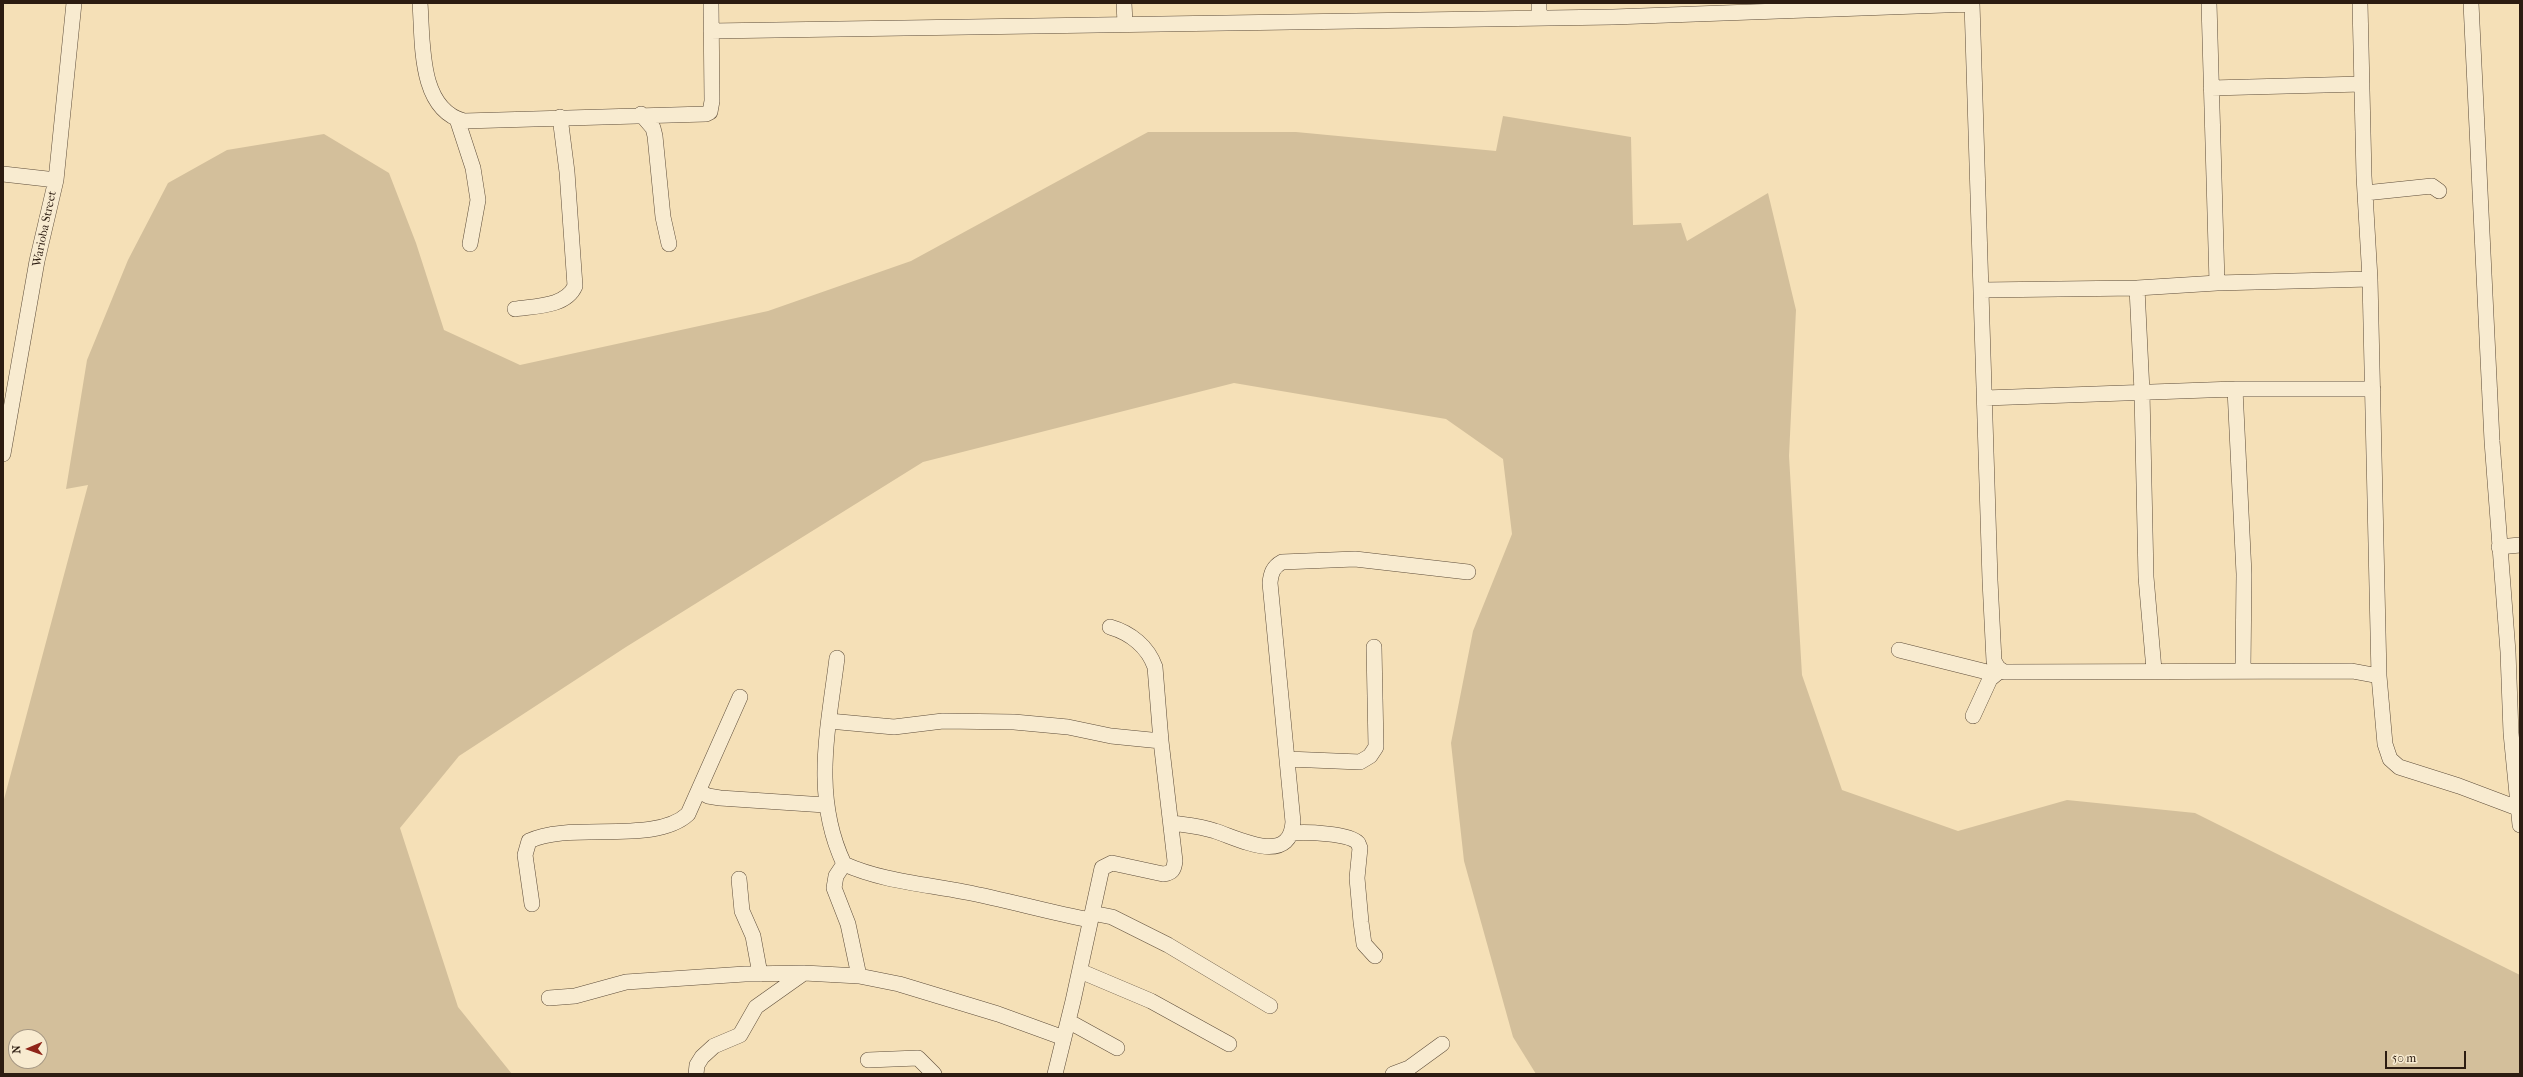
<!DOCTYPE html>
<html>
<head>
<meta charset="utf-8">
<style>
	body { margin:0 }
	#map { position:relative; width:2523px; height:1077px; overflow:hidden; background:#f5e0b7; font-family:"IM FELL French Canon",serif }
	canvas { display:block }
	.frame { position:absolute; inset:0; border:4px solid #2c1c11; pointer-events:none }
	.north { position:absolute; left:8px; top:1029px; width:40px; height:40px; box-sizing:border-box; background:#f8ebd0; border:1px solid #a69884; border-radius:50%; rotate:268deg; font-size:11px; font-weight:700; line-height:16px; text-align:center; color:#2c1c11 }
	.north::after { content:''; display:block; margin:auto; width:14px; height:18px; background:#8f2418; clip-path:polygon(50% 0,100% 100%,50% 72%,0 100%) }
	.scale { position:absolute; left:2385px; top:1051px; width:81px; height:18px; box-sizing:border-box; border:2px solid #2c1c11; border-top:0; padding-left:5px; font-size:12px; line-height:14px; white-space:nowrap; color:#2c1c11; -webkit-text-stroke:3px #f8ebd0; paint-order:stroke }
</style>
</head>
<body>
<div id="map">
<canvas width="2523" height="1077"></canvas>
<div class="frame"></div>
<div class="north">N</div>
<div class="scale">50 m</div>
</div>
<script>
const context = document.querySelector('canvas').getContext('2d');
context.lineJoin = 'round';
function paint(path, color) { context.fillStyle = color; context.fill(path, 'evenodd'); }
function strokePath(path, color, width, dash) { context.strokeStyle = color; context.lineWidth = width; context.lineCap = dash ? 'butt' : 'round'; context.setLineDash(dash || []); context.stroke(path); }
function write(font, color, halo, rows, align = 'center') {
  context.font = font + ' "IM FELL French Canon",serif'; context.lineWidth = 4; context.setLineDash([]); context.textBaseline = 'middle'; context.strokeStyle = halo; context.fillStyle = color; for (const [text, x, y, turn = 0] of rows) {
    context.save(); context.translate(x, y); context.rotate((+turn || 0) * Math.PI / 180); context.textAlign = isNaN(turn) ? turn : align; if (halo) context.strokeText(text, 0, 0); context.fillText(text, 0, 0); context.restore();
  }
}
paint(new Path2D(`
	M1503,116l128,21 2,88 48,-2 6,18 81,-48 28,117 -7,146 13,219 40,115 116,41 109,-31 128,13 325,162v99h-984l-23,-37 -49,-176 -13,-118 22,-112 39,-97 -9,-75 -57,-40 -212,-36 -311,79 -297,185 -167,109 -59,72 58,179 54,67h-509v-271l85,-318 -22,4 21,-129 41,-100 40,-77 59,-33 97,-16 65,39 27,70 28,87 76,35 248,-54 143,-50 237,-129h148l200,19zM16,1037h24v24h-24z`), '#d3bf9b');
const minor = new Path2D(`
	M420,3c3,38 -2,106 44,118l242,-7 4,-2 2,-11 -1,-98
	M1124,3l1,20
	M1539,3v15
	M1972,3l18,577 4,81 4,7 6,4 348,-1 27,5
	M2209,3l8,280
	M2360,3l4,173 6,103 9,397 6,68 5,15 9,8 60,19 61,23
	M2471,3l21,438 16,211 3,81 9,92
	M711,31l902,-14 359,-13
	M2211,88l151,-4
	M641,114l12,14 2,8 8,81 6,27
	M457,119l16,49 5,32 -8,44
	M3,174l53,6
	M2365,193l67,-7 7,5
	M2137,288l5,104 4,185 8,93
	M1982,290l155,-2 80,-5 153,-4
	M515,309c19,-3 51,-2 60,-23l-8,-114 -7,-55
	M2235,389l9,185 -1,96
	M1985,398l250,-9h138
	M3,454l34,-193 19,-81 18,-177
	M2499,547l21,-2
	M1899,650l96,24
	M837,658c-9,72 -25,138 7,206 38,17 80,20 121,28 42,8 83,20 125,28
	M1973,716l17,-37 11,-9
	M829,721l65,6 49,-6 71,1 54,5 43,9 50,5
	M1287,759l73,3 10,-6 6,-9 -2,-100
	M699,791l9,5 12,2 105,7
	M1172,823c14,2 29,3 43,8 25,8 75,35 78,-9l-23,-239c1,-10 3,-16 12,-21l73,-3 113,13
	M1292,833c14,-1 57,0 66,10l2,5 -3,30 4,44 3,22 11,12
	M844,864l-8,12 -2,12 14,36 11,52
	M739,879l3,32 11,25 7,38
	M532,904l-7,-49 4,-14c41,-20 126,4 159,-27l52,-117
	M1092,913l20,4 56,28 102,61
	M1080,971l71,30 78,43
	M549,998l26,-2 51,-14 119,-8 59,-1 55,3 40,8 99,30 66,24
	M1068,1021l49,27
	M868,1060l50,-2 16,16
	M696,1074l1,-9 5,-8 12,-11 26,-11 16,-28 48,-34
	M1055,1074l18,-73 29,-133 10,-5 51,11c9,-1 11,-4 12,-13l-14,-120 -6,-74c-7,-20 -24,-34 -45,-40
	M1393,1074l16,-6 33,-24`);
strokePath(minor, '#5e4d3a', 16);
strokePath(minor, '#f8ebd0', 15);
write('12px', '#2c1c11', '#f8ebd0', [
	["Warioba Street",45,229,-78]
]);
</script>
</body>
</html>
